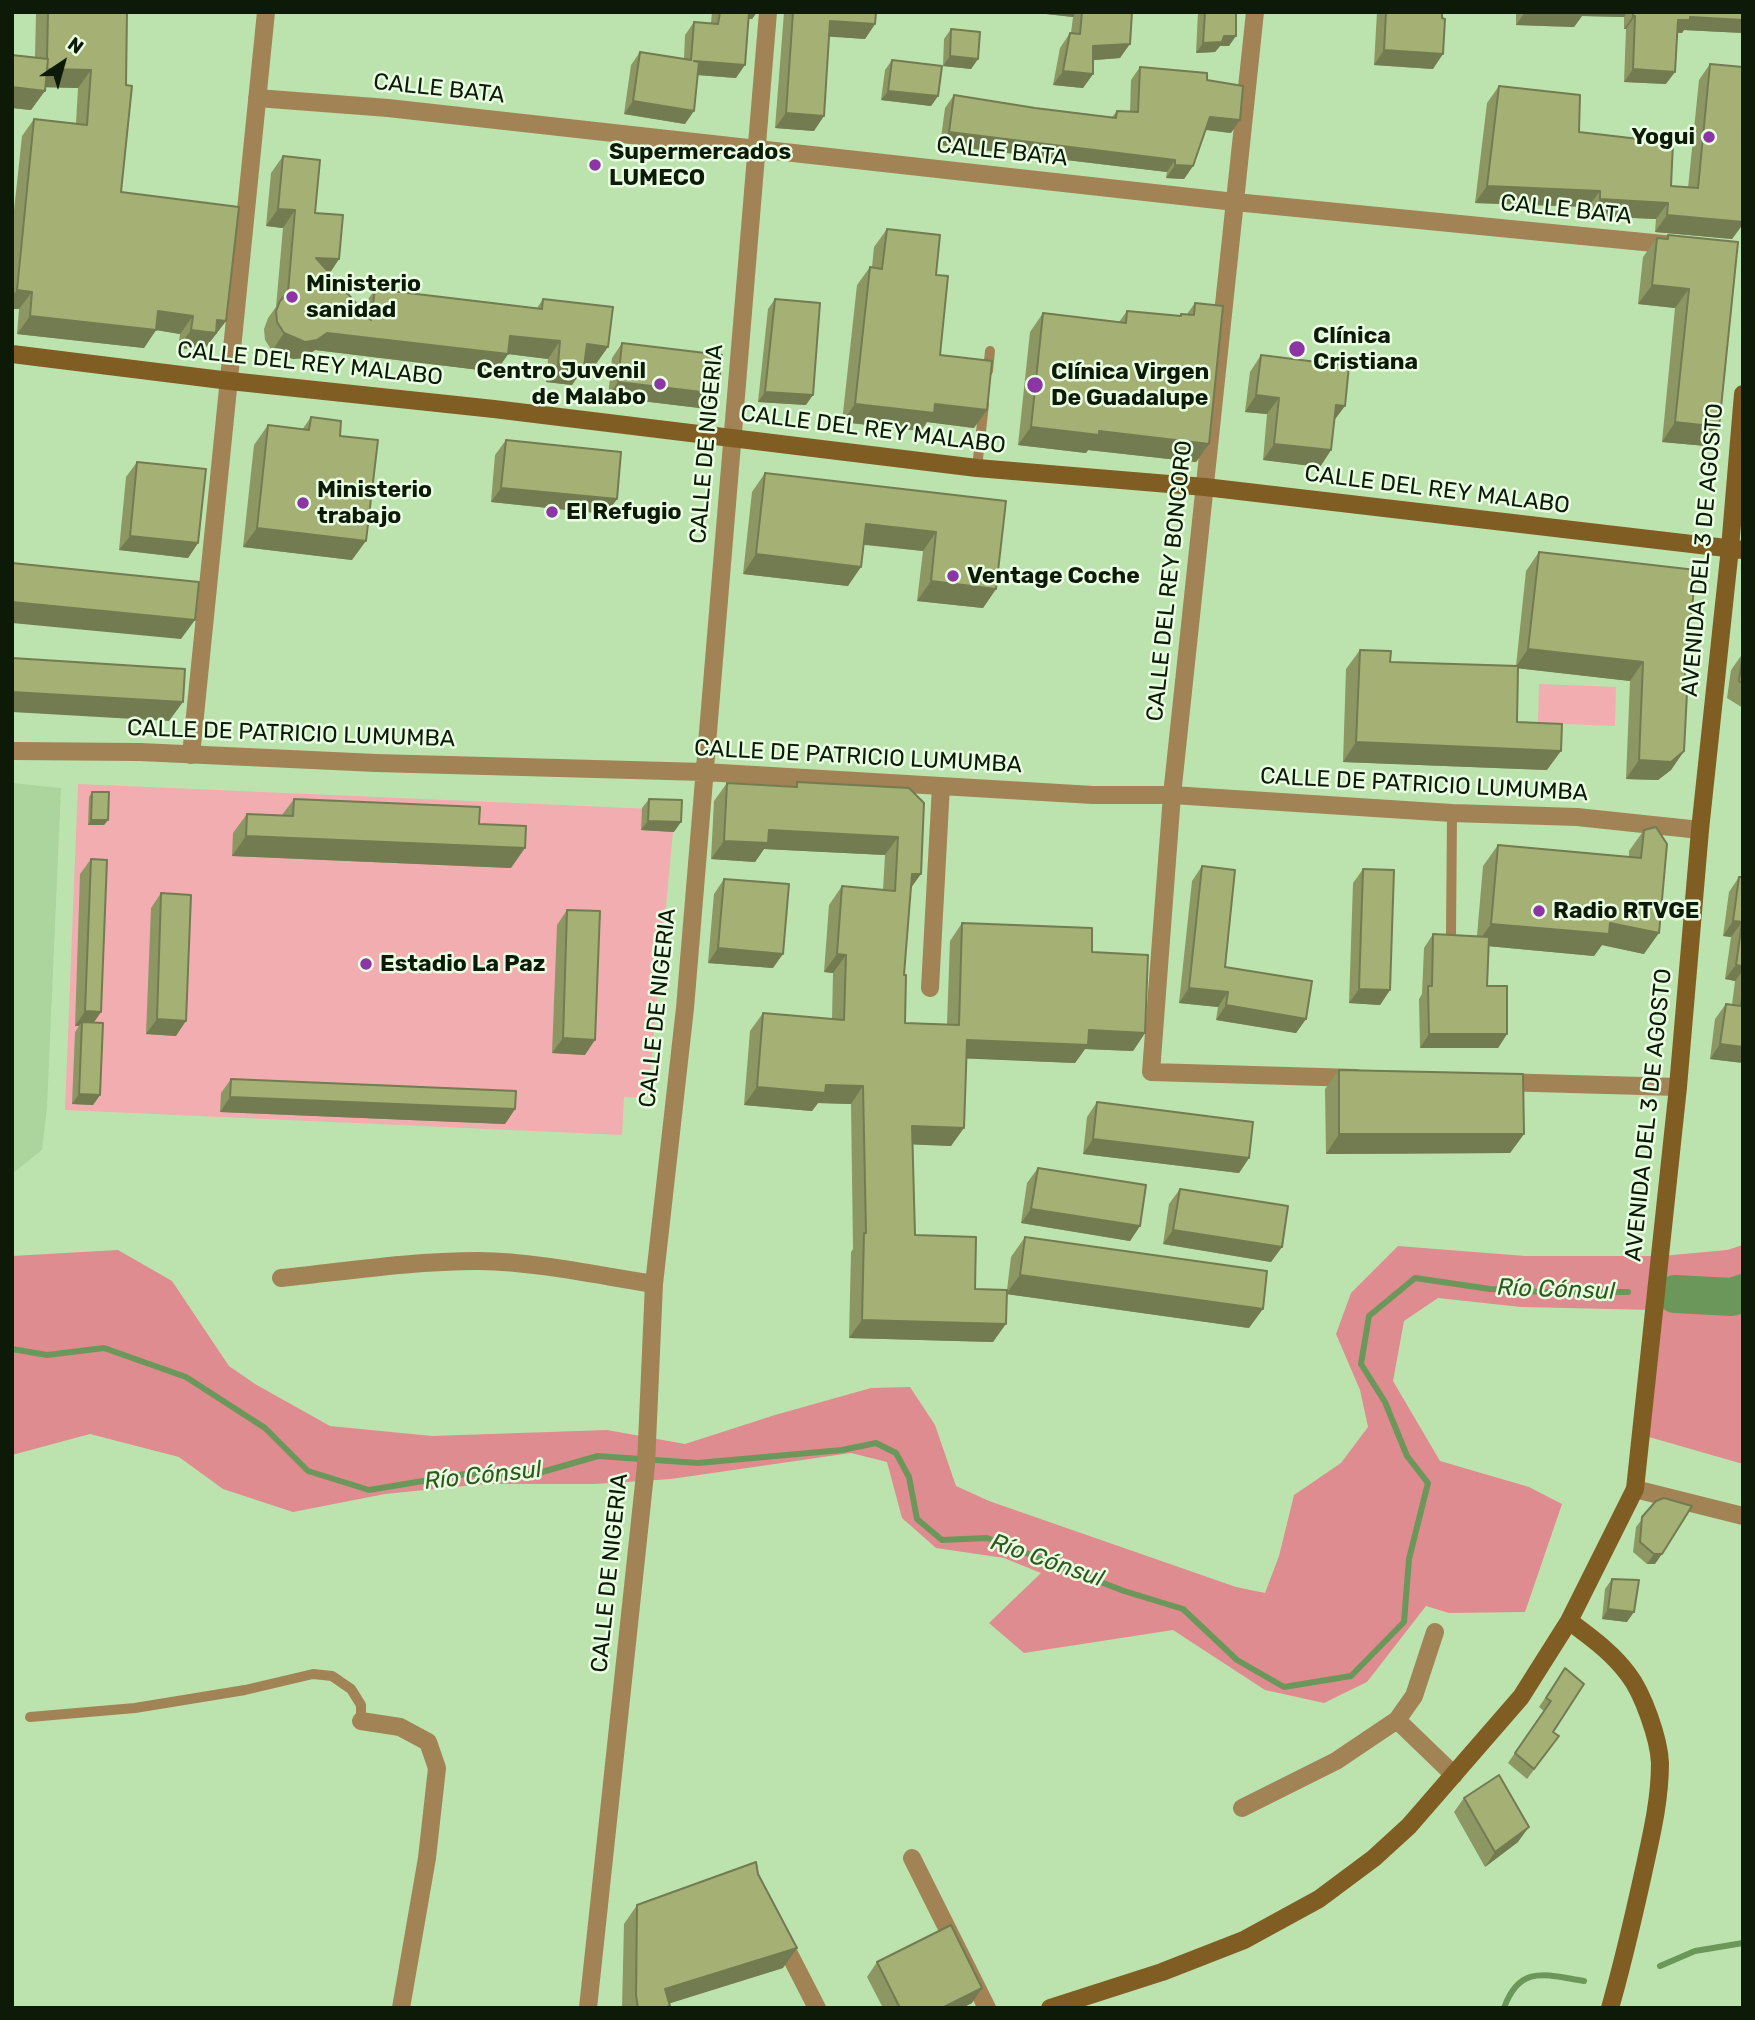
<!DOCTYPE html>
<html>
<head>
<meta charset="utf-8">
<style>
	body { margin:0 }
	#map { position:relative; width:1755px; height:2020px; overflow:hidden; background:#bce3ae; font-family:Rubik,sans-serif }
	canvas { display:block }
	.frame { position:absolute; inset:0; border:14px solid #0c1a07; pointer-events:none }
	.north { position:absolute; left:28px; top:28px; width:70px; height:70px; -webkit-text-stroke:5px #eafee3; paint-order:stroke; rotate:36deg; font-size:19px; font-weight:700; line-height:28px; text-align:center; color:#0c1a07 }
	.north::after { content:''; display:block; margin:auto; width:24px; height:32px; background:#0c1a07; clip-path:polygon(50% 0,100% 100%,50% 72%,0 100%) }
</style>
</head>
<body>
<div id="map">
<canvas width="1755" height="2020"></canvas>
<div class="frame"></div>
<div class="north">N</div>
</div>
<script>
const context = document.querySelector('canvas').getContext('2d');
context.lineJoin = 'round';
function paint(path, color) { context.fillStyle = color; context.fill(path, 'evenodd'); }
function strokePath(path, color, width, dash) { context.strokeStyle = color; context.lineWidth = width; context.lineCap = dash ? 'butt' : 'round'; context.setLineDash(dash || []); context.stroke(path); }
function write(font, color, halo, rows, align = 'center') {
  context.font = font + ' Rubik,sans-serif'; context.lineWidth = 5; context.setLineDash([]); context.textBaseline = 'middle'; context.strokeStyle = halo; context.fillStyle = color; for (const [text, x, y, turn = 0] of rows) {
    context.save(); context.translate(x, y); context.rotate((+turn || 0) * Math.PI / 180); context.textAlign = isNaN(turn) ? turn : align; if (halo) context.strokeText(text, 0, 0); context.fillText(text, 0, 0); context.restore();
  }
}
paint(new Path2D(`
	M12,783l49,5 -14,320 -5,42 -30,24z`), '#abd59c');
paint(new Path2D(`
	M1539,684l77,3 -1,39 -77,-3z
	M78,784l597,26 -27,288 -24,-1 -2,38 -557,-25z`), '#f1adaf');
paint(new Path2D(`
	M1743,1245v219l-101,-29 13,-125 -134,-3 -83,-9 -34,23 -11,60 47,80 89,26 33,17 -37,108 -76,1 -23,-7 -59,76 -43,21 -59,-13 -92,-60 -149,23 -35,-30 52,-50 -37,-15 -68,-10 -34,-30 -15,-56 -36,-9 -180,26 -76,5h-110l-100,10 -92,18 -70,-23 -44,-32 -89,-23 -78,21v-199l106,-6 54,31 57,85 26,18 75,42 102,10 175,-6 78,14 90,-29 96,-27 39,-1 25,38 21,61 33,15 247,86 29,6 14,-37 15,-61 47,-32 27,-36 -8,-37 -24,-56 15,-41 47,-47 127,10h137l65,-6z`), '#de8c8f');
strokePath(new Path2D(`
	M12,1349l35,6 57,-7 82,29 79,51 43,43 61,19 96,-16h70l63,-18 100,7 144,-13 34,-7 20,10 13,24 8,42 25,21 45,-2 137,53 59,18 54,51 47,27 67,-11 53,-54 5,-63 19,-76 -21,-27 -22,-54 -24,-38 8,-48 46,-38 75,11 55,3h83
	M1660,1966l35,-15 48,-8
	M1504,2008c16,-44 42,-33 80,-27`), '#6b985a', 6);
strokePath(new Path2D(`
	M1675,1294l57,3 11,-4`), '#6b985a', 38);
strokePath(new Path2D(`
	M988,371l2,-20
	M977,468l7,-64
	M1451,936l1,-123
	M30,1717l105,-9 110,-18 68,-16 19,2 19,13 10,16v16`), '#a18356', 10);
strokePath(new Path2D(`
	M1255,12l-83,783 -21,277 205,6
	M257,98l131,10 847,94 439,43
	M191,755l75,-743
	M930,988l11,-202
	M1499,1082l179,5
	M281,1278c66,-7 132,-17 198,-17 59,1 117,14 175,23
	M1635,1489l108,27
	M1397,1720l57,55
	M361,1721l39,6 28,15 9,26 -10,90 -26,150
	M1242,1808l94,-47 61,-41 17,-24 21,-64
	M912,1858l75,150
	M781,1938l36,70`), '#a18356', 18);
strokePath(new Path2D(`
	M12,751l128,1 236,11 328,9 389,23h79l280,18 125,4 123,13
	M588,2008l58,-543 8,-181 31,-276 83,-996`), '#a18356', 18);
strokePath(new Path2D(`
	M12,354l218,27 264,28 483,59 228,19 538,63
	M1569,1621c21,16 43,31 59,53 15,19 31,65 32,89 0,38 -9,74 -17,111 -10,45 -20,89 -33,134
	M1050,2008l112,-36 82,-32 75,-41 55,-41 35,-32 112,-129 48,-76 66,-132 43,-402 22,-257 30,-282 13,-154`), '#805d22', 18);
paint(new Path2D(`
	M36,12h91l-6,180 105,129 -23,30 -25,-3 2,-14 -24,-4 -12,18 -127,-14 2,-25h-7v-80l10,-93 12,-17 42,4 2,-35 -33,-1 -14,23 -19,-2v-53l23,2z
	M712,12h45l-5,7h-4l-12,59 -38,-3 -13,49 -61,-10 7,-49 9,-13 44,7 1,-24 9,-13 17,1z
	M784,12h92l-1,12 -10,15 -36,-3 -15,95 -39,-3z
	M1028,12h104l-12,46 -27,2v14l-10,14 -30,-3 7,-37 10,-15h1l2,-16z
	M1198,12h38l-7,34h-9l-5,6 -19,1z
	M1377,12h65l-9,57 -59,-4z
	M1516,12h227v21l-59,-3 -2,3h-4l-12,51 -42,-2 2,-53h-2v-12l-42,-1 -8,11 -58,-2z
	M951,29l27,30 -7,10 -28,-3 1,-27z
	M892,60l46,36 -7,10 -50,-6 4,-30z
	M1710,64l33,3v157l-11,15 -77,-7 1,-13 -68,-3v-9l-113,-4 12,-100 12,-17 172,100 17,2 11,-108z
	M1140,67l67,13 24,53 -26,-3 -12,36 -9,13 -18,-1 1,-6 -227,-27 5,-37 9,-13 81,13 77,9 5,-6 13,1 1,-32z
	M283,156l56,103 -9,14 32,38 1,-4 12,-18 162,19 6,-9 53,65 -11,-1 -1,4 -12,18 -26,-3 2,-23 -40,-5 -12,18 -181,-22 -10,8 -12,1 -21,-8 -7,-11 -1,-11 4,-11 8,-11 7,-79 -17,-2 5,-53z
	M887,229l49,46 4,80 34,73 -47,-6 -6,9 -79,-9 15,-137 13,-18h2l2,-20z
	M1668,235l70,7 -19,185 -13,19 -44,-4 13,-134 -37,-4 5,-47 14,-19 8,1z
	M775,299l31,106 -48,-3 10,-93z
	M1195,303l14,141 -13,18 -108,-12 -2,3 -68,-8 12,-113 13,-19 76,9 8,-11 52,5 2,-2h6z
	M622,343l96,51 -10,15 -100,-12 4,-39z
	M1261,355l70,95 -11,17 -57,-7 4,-46 -22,-2 5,-40z
	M311,417l29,19 12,124 -109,-13 11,-102 14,-20 34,5z
	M506,440l111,59 -11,15 -115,-12 4,-47z
	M137,462l61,81 -10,15 -69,-8 7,-73z
	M765,473l241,28 -10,88 -13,19 -66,-7 6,-50 -59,-6 -16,41 -105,-12 9,-82z
	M1539,552l144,140 1,59 -13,19 -13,10 -32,-1 4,-98 -112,-13 -1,54 30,48 -204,-8 3,-93 14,-19 30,12 126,4 10,-95z
	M1743,653v55l-16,-10 4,-28z
	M797,782l112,6 2,101 -7,86 1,48 42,1 3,-83 12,-18 130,29 53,81 -12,18 -48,-2 -10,14 -109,-5 -15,88 -38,-2 2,91 60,54 32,1 4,-33 14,-20 224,91 -242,-34 -14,48 -144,-4 2,-86 2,-3 -2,-145 -33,-1 -6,8 -68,-6 6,-74 13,-18 69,6 1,-46 -9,-1 5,-67 13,-19 41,4 2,-35 -121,-6 -9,13 -44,-3 3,-58 13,-18 67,4z
	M92,792l16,28 -4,5h-16l1,-28z
	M294,799l217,69 -279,-12 1,-23 14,-19 35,1z
	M649,799l25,33 -33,-2 1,-22z
	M1644,830v124l-42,-9 -8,11 -106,-10 -1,40 20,48 -9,14h-78l-1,-49 3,-5 2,-46 9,-14 44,2 6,-70 15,-21 131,12v-6z
	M91,859l10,153 -7,10 6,73 -7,10 -21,-1 3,-72 4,-6h-4l5,-152z
	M1202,866l23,101 81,52 -10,14 -80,-13 2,-13 -39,-4 13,-122z
	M1363,869l27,121 -10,15 -31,-2 4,-120z
	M1739,877h4v186l-33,-4 5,-40 11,-15 6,1 3,-24 -10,-2 6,-42 -8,-1 6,-44z
	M724,879l49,89 -65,-5 6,-69z
	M161,893l15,143 -30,-2 5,-126z
	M567,910l18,145 -33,-2 5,-128z
	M1339,1070l185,64 -14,19 -184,1 -1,-65z
	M231,1079l284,30 -10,15 -285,-12 1,-19z
	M1097,1102l152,56 -10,15 -156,-19 4,-37z
	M1038,1168l102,58 -10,15 -109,-18 6,-40z
	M1180,1189l102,58 -11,15 -108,-18 6,-40z
	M1656,1501l-1,63h-8l-14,-12 3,-25z
	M1612,1579l15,43 -25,-3 3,-30z
	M1565,1668l-12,64 -1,14 -25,33 -19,-16 36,-52 -5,-4z
	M1464,1798l54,44 -33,25 -31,-55z
	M758,1874l25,94 -114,35 1,3 -1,2h-47l2,-84 13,-19z
	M877,1962l95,41 -10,5h-79l-16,-31z`), '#8d9764');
paint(new Path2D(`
	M744,12h13l-5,7 -11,-1z
	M1028,12h48l-3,5z
	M1525,12h102l-3,5 -42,-1 -8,11 -58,-2z
	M1633,16h2l-9,13h-2z
	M1690,17l53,3v13l-59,-3 -2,3 -12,-1 8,-12z
	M830,21l45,3 -10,15 -45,-3z
	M1224,36h12l-7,10h-9l-5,6 -19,1 7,-10z
	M1130,44l-10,14 -37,3 10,-15z
	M1384,50l59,4 -10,15 -59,-4z
	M950,56l28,3 -7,10 -28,-3z
	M694,61l51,4 -9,13 -51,-4z
	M47,69l44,1 -13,18 -43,-1z
	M1633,69l42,3 -9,12 -42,-2z
	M1063,71l30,3 -10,14 -30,-3z
	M12,87l33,4 -14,19 -19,-2z
	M888,91l50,5 -7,10 -50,-6z
	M633,101l61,10 -9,13 -61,-10z
	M786,113l38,3 -10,15 -39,-3z
	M1210,117l30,3 -9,13 -30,-4z
	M949,132l226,28 -8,12 -227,-27z
	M1175,165l18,1 -9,13 -18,-1z
	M1487,186l113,5 -12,16 -113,-4z
	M1600,199l68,4 -12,16 -68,-3z
	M278,209l17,1 -12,18 -17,-2z
	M1667,215l76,7v2l-11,15 -77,-7z
	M316,258l23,1 -12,18z
	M1652,285l37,4 -14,19 -37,-4z
	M17,290l15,2 -13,17h-7v-13z
	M158,311l35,5 -13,18 -24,-4 -12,18 -127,-14 13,-18z
	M217,320l9,1 -23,30 -25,-3 13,-18z
	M284,333h43l183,3 50,5 -12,18 -40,-5 -12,18 -181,-22 -10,8 -12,1 -21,-8z
	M587,344l21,3 -12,17 -22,-2z
	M558,364l26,3 -12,18 -26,-3z
	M618,382l100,12 -10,15 -100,-12z
	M765,392l48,3 -7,10 -48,-3z
	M1256,395l23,3 -12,16 -22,-2z
	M855,404h80l52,6 -13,18 -47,-6 -6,9 -79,-9z
	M1336,405l9,1 -12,16z
	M1675,422l44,5 -13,19 -44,-4z
	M1031,427l68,4 110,13 -13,18 -108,-12 -2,3 -68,-8z
	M1274,444l57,6 -11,17 -57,-7z
	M501,488l116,11 -11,15 -115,-12z
	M866,524l70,8 -13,19 -71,-8z
	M257,528l109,13 -14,19 -109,-13z
	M130,536l68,7 -10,15 -69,-8z
	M756,554l105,13 -13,19 -105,-12z
	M931,581l65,8 -13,19 -66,-7z
	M12,602l183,18 -14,19 -169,-16z
	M1528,649l115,13 -13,19 -115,-13z
	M12,692l171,10 -14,19 -157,-9z
	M1356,742l205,9 -14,19 -204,-8z
	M1684,751l-13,19 -13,10 -32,-1 13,-19z
	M91,820h17l-4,5h-16z
	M648,821l33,1 -7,10 -33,-2z
	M769,830l129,7 -13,18 -121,-6 -9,13 -44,-3 13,-18z
	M246,836l279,12 -14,20 -279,-12z
	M912,874h9l-13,18z
	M1733,921l9,1 -11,15 -8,-1z
	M1610,923l49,10 -15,21 -42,-9 -8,11 -118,-11 15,-21z
	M718,948l65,6 -10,14 -65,-5z
	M837,954l9,1 -13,18 -9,-1z
	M1736,965l7,1v4l-8,11 -10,-2z
	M1189,988l39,4 -10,15 -39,-4z
	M1359,989l31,1 -10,15 -31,-2z
	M1226,1005l80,14 -10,14 -80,-13z
	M85,1011l16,1 -10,14 -9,-4 -3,4h-4z
	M157,1019l29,2 -10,15 -30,-2z
	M1089,1030l56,3 -12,18 -48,-2 -10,14 -121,-5 13,-18z
	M1429,1034h78l-9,14h-78z
	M563,1038l32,2 -10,15 -33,-2z
	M1720,1044l23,3v16l-33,-4z
	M826,1085l37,1 -12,18 -33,-1 -6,8 -68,-6 13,-18z
	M79,1094l21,1 -7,10 -21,-1z
	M230,1097l285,12 -10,15 -285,-12z
	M912,1126l52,2 -13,18 -51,-2z
	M1339,1134h185l-14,19 -184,1z
	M1093,1139l156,19 -10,15 -156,-19z
	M1031,1209l109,17 -10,15 -109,-18z
	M1173,1230l109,17 -11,15 -108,-18z
	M1020,1275l243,34 -14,19 -243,-34z
	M862,1320l144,4 -13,18 -144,-4z
	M1654,1554h8l-7,10h-8z
	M1608,1609l26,3 -7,10 -25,-3z
	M1529,1827l-11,15 -33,25 10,-15z
	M797,1948l-14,20 -128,40 10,-19z
	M982,1988l-10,15 -10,5h-20z`), '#737b51');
const building = new Path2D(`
	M48,12h79l-1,73 6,1 -11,106 118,15 -13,114 -9,-1 -1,13 -25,-3 2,-14 -35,-5 -2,19 -126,-14 2,-24 -15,-2 17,-171 53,6 4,-55 -44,-1 1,-10h-1z
	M720,12h29l-4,53 -51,-4 5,1 -5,49 -61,-10 7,-49 51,8 3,-38 24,2z
	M793,12h83l-1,12 -45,-3 -6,95 -38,-3z
	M1082,12h50l-2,32 -37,2v28l-30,-3 7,-38 10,1z
	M1205,12h31v24h-12l-2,6 -19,1z
	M1386,12h56v6l3,1 -2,35 -59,-4z
	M1526,12h57v2z
	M1633,12h110v8l-53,-3v3h-12l-3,52 -42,-3 2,-53h-2z
	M951,29l29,3 -2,27 -28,-3z
	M12,55l36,4 -3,32 -33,-4z
	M892,60l50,6 -4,30 -50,-5z
	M1710,64l33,3v155l-76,-7 1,-12 -68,-4v-8l-113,-5 12,-100 81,9 -1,37 94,11 -2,43 27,2z
	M1140,67l67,6v7l36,6 -3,34 -30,-3 -17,49 -18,-1v-5l-226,-28 5,-37 81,13 81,10 1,-7 21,1z
	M283,156l37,4 -5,53 28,2 -4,44 -23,-1 55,62 4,-31 167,20 1,-10 70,8 -5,40 -21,-3 -3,23 -26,-3 2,-23 -50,-5 -2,18 -181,-21 -10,7 -12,2 -21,-9 -7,-11 -1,-11 4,-10 8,-9 7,-82 -17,-1z
	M887,229l53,6 -4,40 12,1 -8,79 52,6 -5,49 -52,-6 -1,9 -79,-9 15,-137 12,2z
	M1668,235l70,7 -19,185 -44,-5 14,-133 -37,-4 5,-47 11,1z
	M775,299l45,4 -7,92 -48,-3z
	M1195,303l28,3 -14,138 -110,-13v4l-68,-8 12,-114 83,10 1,-12 54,5v-2l13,1z
	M622,343l100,12 -4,39 -100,-12z
	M1261,355l88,11 -4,40 -9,-1 -5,45 -57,-6 5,-46 -23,-3z
	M311,417l30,4 -1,15 38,4 -12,101 -109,-13 11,-103 41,5z
	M506,440l115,12 -4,47 -116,-11z
	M137,462l69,7 -8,74 -68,-7z
	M765,473l241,28 -10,88 -65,-8 5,-49 -70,-8 -5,43 -105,-13z
	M1539,552l157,18 -13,122 4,1 -3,58 -13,11 -32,-2 4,-98 -115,-13z
	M12,563l187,19 -4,38 -183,-18z
	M1360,650l31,1 -1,11 128,4 -1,56 45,2 -1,27 -205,-9z
	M1743,653v30l-4,-2z
	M12,658l173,11 -2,33 -171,-10z
	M797,782l112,6 15,15 -3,71h-9l-8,101h2l-1,48 54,2 3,-102 130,5v24l56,3 -3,78 -56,-3 -1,15 -121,-5 -3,88 -52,-2 3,109 61,2 -1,52 32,1 -1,34 -144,-4 2,-87h2l-3,-147 -37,-1 -1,8 -68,-6 6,-74 81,7 2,-65 -9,-1 5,-68 53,5 3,-54 -129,-7 -1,13 -44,-2 3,-58 70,4z
	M92,792h17l-1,28h-17z
	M294,799l186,8 -1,17 47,2 -1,22 -279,-12 1,-22 46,2z
	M649,799l33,1 -1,22 -33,-1z
	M1656,827l11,17 -8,89 -49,-10 -1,11 -118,-10 7,-79 143,13 3,-28z
	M91,859l16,1 -6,152 -16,-1z
	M1202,866l33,4 -10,97 87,14 -6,38 -80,-14 2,-13 -39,-4z
	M1363,869l31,1 -4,120 -31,-1z
	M1739,877h4v89l-7,-1 6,-43 -9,-1z
	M724,879l65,5 -6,70 -65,-6z
	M161,893l30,2 -5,126 -29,-2z
	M567,910l33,1 -5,129 -32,-2z
	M1433,934l56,3 -2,49h20v48h-78l-1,-48h4z
	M1743,989v58l-23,-3 6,-40 15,2z
	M82,1022l21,1 -3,72 -21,-1z
	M1339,1070l184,4 1,60h-185z
	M231,1079l285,12 -1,18 -285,-12z
	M1097,1102l156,20 -4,36 -156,-19z
	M1038,1168l108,17 -6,41 -109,-17z
	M1180,1189l108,17 -6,41 -109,-17z
	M1025,1237l242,34 -4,38 -243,-34z
	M1664,1498l28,8 -30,48h-8l-14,-12 2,-25 14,-16z
	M1612,1579l27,1 -5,32 -26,-3z
	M1565,1668l19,16 -31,48 6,4 -25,33 -19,-16 36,-52 -5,-3z
	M1499,1775l30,52 -34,25 -31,-54z
	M756,1862l2,12 39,74 -132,41 5,17 -6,2h-26l-2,-13 1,-90z
	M951,1925l31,63 -40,20h-42l-23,-46z`);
paint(building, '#a4b074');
strokePath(building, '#737b51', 2);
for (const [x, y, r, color] of [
	[1709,137,7,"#8b36a4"],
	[595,165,7,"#8b36a4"],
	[292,297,7,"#8b36a4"],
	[1297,349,9,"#8b36a4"],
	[660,384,7,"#8b36a4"],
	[1035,385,9,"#8b36a4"],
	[303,503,7,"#8b36a4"],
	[552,512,7,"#8b36a4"],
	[953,576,7,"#8b36a4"],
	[1539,911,7,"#8b36a4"],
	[366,964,7,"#8b36a4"]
]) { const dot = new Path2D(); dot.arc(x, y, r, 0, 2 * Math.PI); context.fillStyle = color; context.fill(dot); strokePath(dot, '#eafee3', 2.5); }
write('23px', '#0c1a07', '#eafee3', [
	["CALLE BATA",439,89,6],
	["CALLE BATA",1002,152,6],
	["CALLE BATA",1566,210,6],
	["CALLE DEL REY MALABO",310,364,6],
	["CALLE DEL REY MALABO",873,430,7],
	["CALLE DE NIGERIA",707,444,-85],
	["CALLE DEL REY MALABO",1437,490,7],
	["AVENIDA DEL 3 DE AGOSTO",1703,550,-85],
	["CALLE DEL REY BONCORO",1170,581,-84],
	["CALLE DE PATRICIO LUMUMBA",291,734,2],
	["CALLE DE PATRICIO LUMUMBA",858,757,3],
	["CALLE DE PATRICIO LUMUMBA",1424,785,3],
	["CALLE DE NIGERIA",658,1008,-84],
	["AVENIDA DEL 3 DE AGOSTO",1649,1115,-84],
	["CALLE DE NIGERIA",610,1573,-84]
]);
write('bold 23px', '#0c1a07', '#eafee3', [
	["Yogui",1695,137,"right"],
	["Supermercados",609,152],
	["LUMECO",609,178],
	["Ministerio",306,284],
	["sanidad",306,310],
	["Clínica",1313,336],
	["Cristiana",1313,362],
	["Centro Juvenil",646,371,"right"],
	["de Malabo",646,397,"right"],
	["Clínica Virgen",1051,372],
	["De Guadalupe",1051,398],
	["Ministerio",317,490],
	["trabajo",317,516],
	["El Refugio",566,512],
	["Ventage Coche",967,576],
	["Radio RTVGE",1553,911],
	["Estadio La Paz",380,964]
], 'left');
write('italic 24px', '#2e591a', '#eafee3', [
	["Río Cónsul",1556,1290,2],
	["Río Cónsul",483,1476,-6],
	["Río Cónsul",1047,1561,19]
]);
</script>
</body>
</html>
